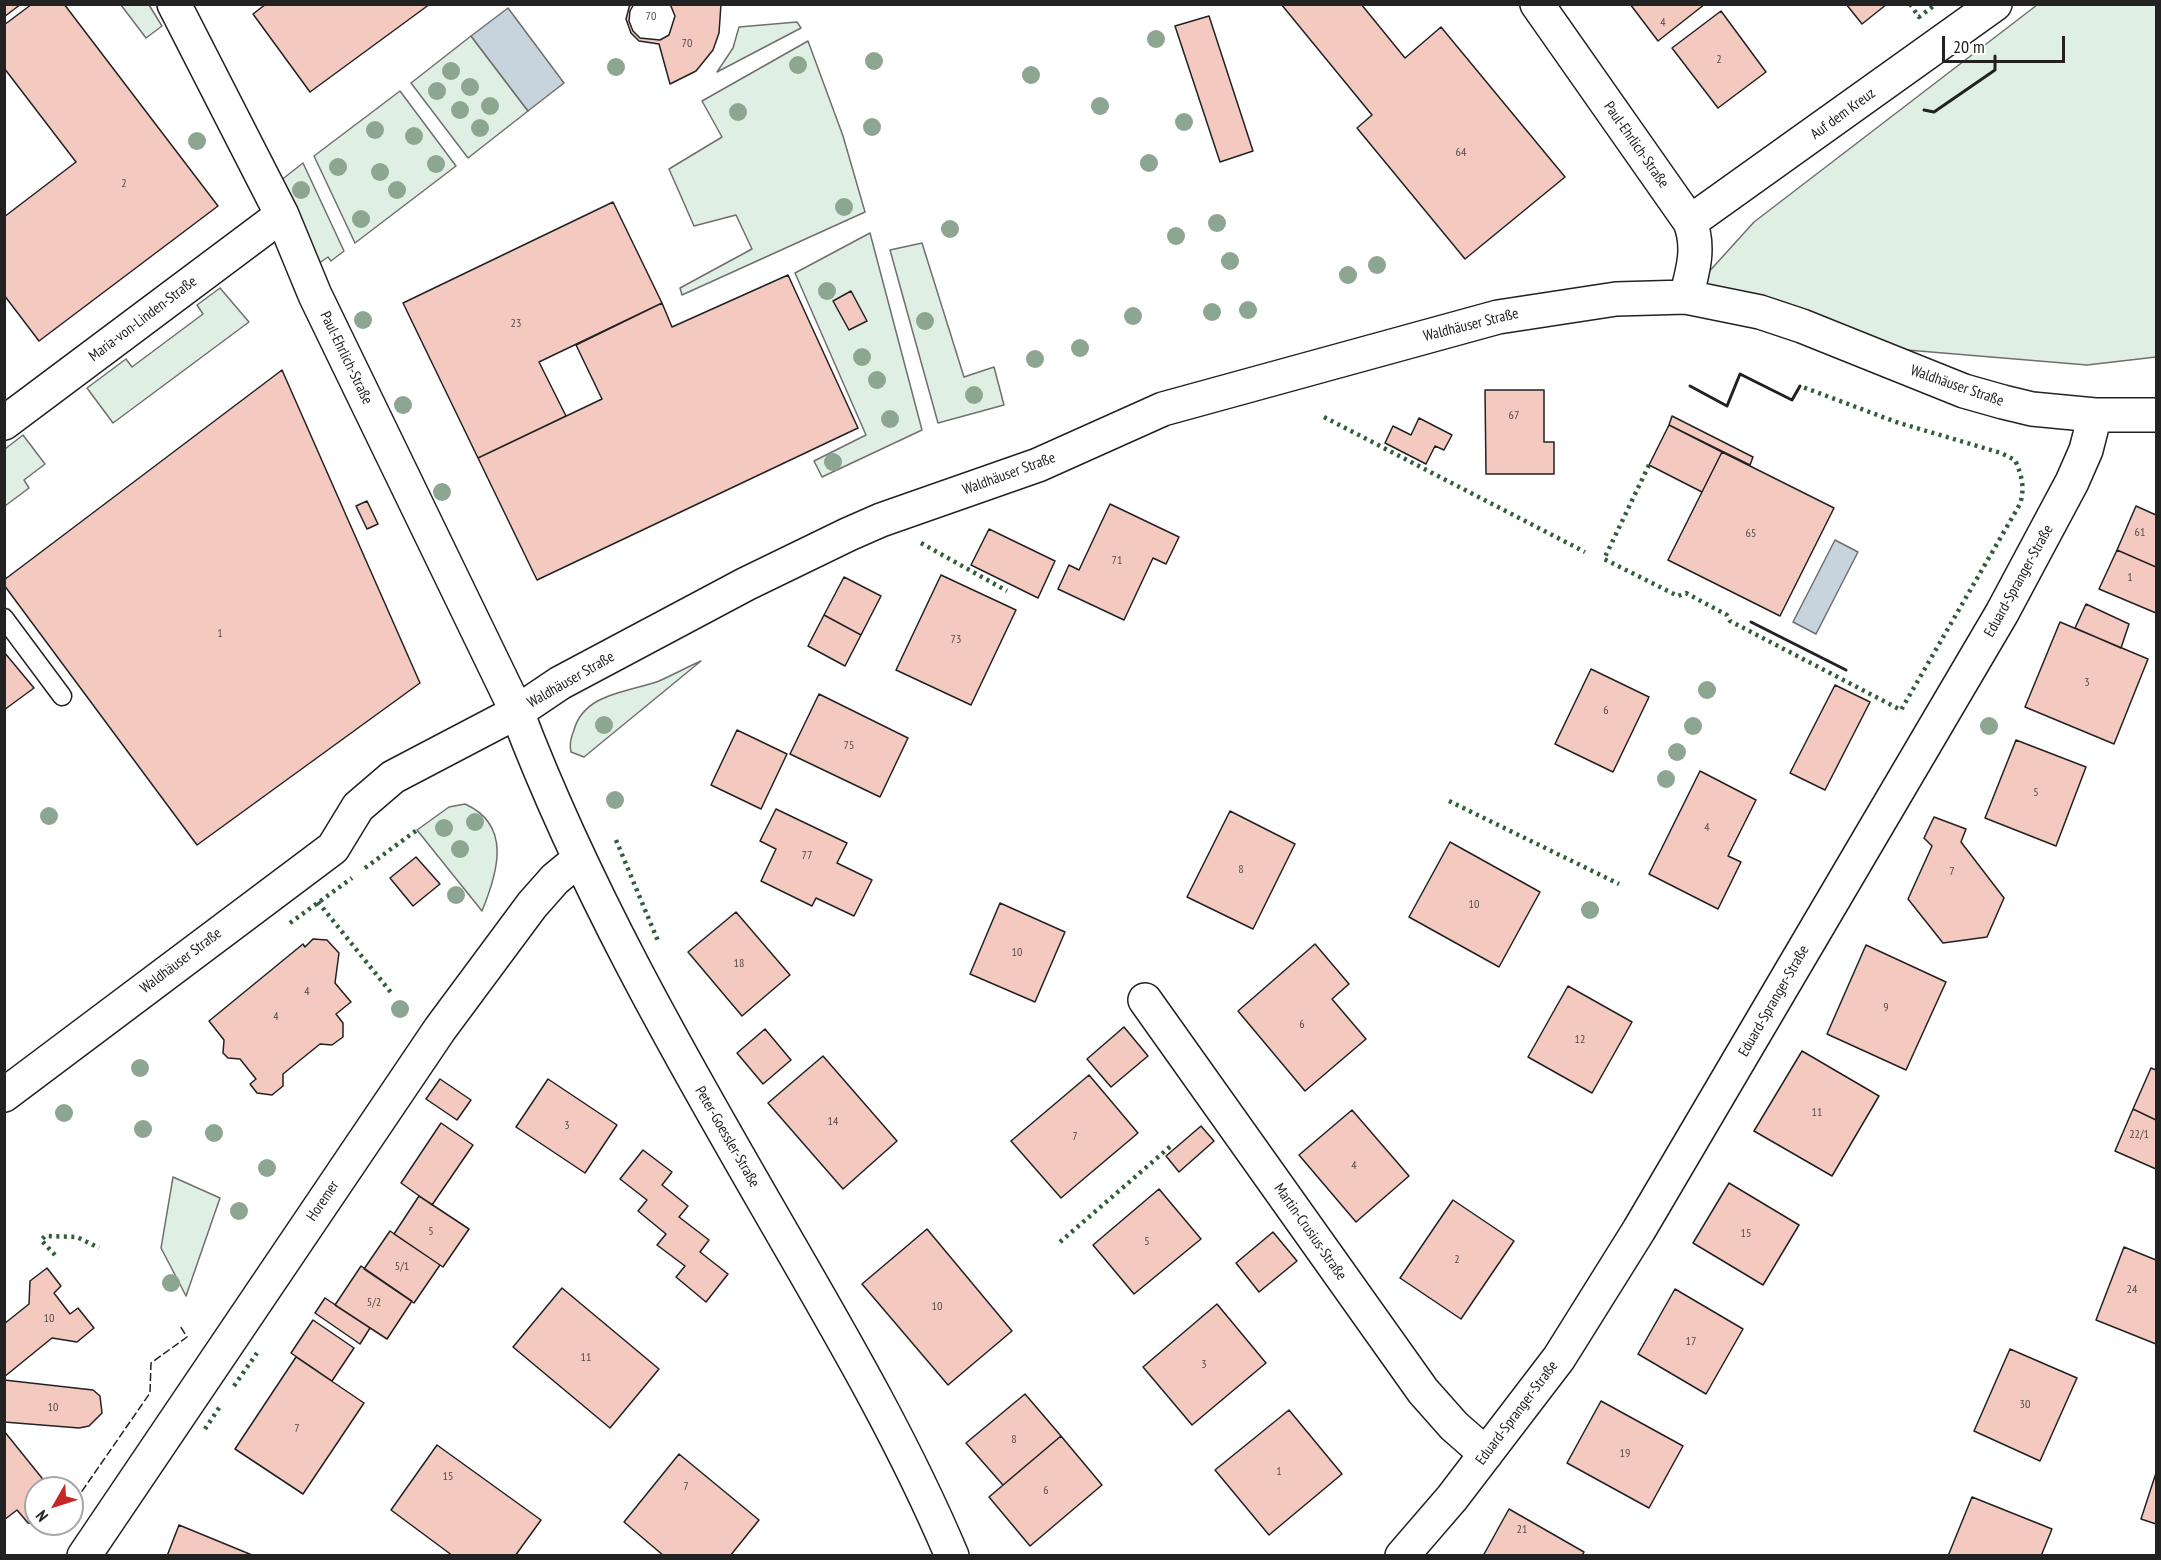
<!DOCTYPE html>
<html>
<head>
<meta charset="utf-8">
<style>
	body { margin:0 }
	#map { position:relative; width:2161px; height:1560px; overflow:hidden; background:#fff; font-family:"PT Sans Narrow",sans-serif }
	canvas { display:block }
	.frame { position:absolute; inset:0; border:6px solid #222; pointer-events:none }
	.north { position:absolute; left:24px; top:1476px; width:60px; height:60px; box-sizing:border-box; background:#fff; border:2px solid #a7a7a7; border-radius:50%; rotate:231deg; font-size:16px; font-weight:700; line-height:24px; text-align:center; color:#222 }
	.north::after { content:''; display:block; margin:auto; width:21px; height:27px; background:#c62828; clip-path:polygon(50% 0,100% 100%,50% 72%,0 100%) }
	.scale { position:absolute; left:1942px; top:36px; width:123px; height:27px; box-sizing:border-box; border:3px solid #222; border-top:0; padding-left:8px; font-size:18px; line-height:21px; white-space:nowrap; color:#222; -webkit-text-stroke:4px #fff; paint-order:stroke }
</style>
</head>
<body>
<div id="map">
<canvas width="2161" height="1560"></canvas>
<div class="frame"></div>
<div class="north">N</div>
<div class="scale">20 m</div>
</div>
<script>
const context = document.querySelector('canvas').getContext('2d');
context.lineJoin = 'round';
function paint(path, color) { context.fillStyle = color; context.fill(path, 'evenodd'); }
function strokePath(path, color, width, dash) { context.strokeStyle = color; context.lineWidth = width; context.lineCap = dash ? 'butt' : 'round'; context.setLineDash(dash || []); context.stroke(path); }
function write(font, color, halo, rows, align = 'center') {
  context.font = font + ' "PT Sans Narrow",sans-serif'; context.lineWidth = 4.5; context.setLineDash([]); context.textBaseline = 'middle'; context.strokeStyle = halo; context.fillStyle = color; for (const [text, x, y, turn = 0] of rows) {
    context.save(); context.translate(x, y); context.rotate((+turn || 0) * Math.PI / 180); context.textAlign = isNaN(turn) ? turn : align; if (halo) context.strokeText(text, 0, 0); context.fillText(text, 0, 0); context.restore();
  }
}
const green = new Path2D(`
	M121,5h28l13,21 -16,12z
	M2037,5h119v352l-69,8 -240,-20 -161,-48 68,-75z
	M797,22l4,6 -84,44 16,-24 6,-21z
	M471,36l57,75 -60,47 -57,-75z
	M808,41l35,95 22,76 -183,83 -2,-7 72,-39 -16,-34 -42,11 -25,-57 53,-32 -20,-36z
	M400,91l56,75 -101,77 -41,-87z
	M303,163l41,88 -13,10 -3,-4 -10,7 -38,-83z
	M870,233l52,197 -100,47 -8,-16 52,-26 -71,-162z
	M922,243l42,134 30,-10 10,38 -66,18 -48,-173z
	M220,288l29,34 -136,101 -26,-35 39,-29 6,8 71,-53 -6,-9z
	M23,435l22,29 -21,16 5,8 -24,18v-57z
	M701,661l-117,96 -13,-5c-2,-8 0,-15 3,-22 10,-37 55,-38 85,-49 14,-6 28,-14 42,-20z
	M465,804c47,21 33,68 17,107l-65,-81 32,-23z
	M173,1177l47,21 -34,98 -25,-48z`);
paint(green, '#e0efe3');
strokePath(green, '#6f6f6f', 1.5);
const water = new Path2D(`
	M508,8l56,75 -36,28 -57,-75z
	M1835,540l23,12 -42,82 -23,-12z`);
paint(water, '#c7d3dd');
strokePath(water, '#6f6f6f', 1.5);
const building = new Path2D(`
	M4,4h17l-17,13z
	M32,4h32l154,202 -179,135 -35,-46v-78l72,-55 -72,-94v-43z
	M266,4h164l-120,88 -57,-78z
	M630,4h91l-2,29 -6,17 -17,21 -26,13 -11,-40 -20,-3 -8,-8 -5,-14z
	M634,4h36l5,12 -6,19 -9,5 -20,-2 -7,-7 -4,-10 1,-10z
	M1281,4h80l44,54 36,-31 124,150 -100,82 -108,-131 15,-13z
	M1630,4h75l-47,37z
	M1846,4h41l-25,20z
	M1721,11l45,61 -48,36 -46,-60z
	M1209,16l44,135 -33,11 -45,-136z
	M613,202l49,101 -123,59 27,54 -88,42 -75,-155z
	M788,275l70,153 -321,152 -59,-122 124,-59 -26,-54 86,-42 10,24z
	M851,291l16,30 -18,9 -16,-29z
	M282,370l138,313 -223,162 -193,-260v-5z
	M1485,390h59v52h10v32h-68z
	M1672,416l81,41 -3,8 -81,-40z
	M1419,418l33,17 -8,15 -9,-4 -9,18 -41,-21 8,-17 18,9z
	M1669,425l53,27 -20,40 -53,-27z
	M1722,452l112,56 -54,108 -112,-56z
	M367,501l11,23 -11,5 -11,-23z
	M1110,504l69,33 -13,27 -13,-6 -29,62 -66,-31 11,-24 10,5z
	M2136,506l20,9v52l-39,-17z
	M989,529l66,32 -17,37 -67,-33z
	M2117,550l39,17v46l-57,-24z
	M941,575l75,35 -45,95 -75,-35z
	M844,577l37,19 -20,39 -37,-20z
	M2086,604l43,20 -8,24 -46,-20z
	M824,615l37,20 -16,31 -37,-20z
	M2060,622l88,37 -34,85 -89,-37z
	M4,652l30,36 -30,22z
	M1591,669l58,28 -36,75 -58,-28z
	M1835,685l35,17 -45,88 -35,-17z
	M819,694l89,44 -28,59 -90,-43z
	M737,730l50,24 -26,55 -50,-24z
	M2016,740l70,27 -30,79 -71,-28z
	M1700,771l56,29 -28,56 13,6 -23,47 -69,-35z
	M776,809l71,34 -10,20 35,17 -18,36 -38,-18 -4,8 -51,-25 15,-32 -16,-8z
	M1230,811l65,33 -42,85 -66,-32z
	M1934,817l32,12 -5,13 43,56 -17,39 -44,6 -35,-44 24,-53 -8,-8z
	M1450,842l90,50 -41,75 -90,-50z
	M416,857l24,27 -27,22 -23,-28z
	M1000,903l65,29 -30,70 -65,-28z
	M736,912l54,63 -48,41 -54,-64z
	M313,939l14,1 12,13 -4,30 16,19 -15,12 7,9v14l-11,8 -12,-1 -37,30v12l-11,9 -15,-2 -7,-9 6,-5 -16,-20 -12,-1 -5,-5 1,-13 -15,-19 94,-77 2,3z
	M1315,944l34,40 -17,15 34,40 -61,52 -67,-80z
	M1866,945l80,37 -40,88 -79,-36z
	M1568,986l64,36 -40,71 -64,-36z
	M1124,1027l24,29 -37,31 -24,-28z
	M765,1029l26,31 -28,24 -26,-31z
	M1802,1051l77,45 -47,80 -78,-45z
	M823,1056l74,85 -54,48 -75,-86z
	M2151,1068l5,2v50l-23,-11z
	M1089,1075l49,58 -77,65 -50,-57z
	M440,1079l31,21 -14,20 -31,-21z
	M548,1079l69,46 -32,48 -69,-46z
	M2133,1109l23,11v49l-41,-18z
	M1352,1110l57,66 -53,46 -57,-67z
	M441,1123l32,22 -41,60 -31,-22z
	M1201,1126l13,15 -35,31 -13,-16z
	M643,1150l29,22 -10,13 26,21 -9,11 30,23 -9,12 28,22 -22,28 -30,-25 9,-11 -28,-21 9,-11 -28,-23 9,-11 -27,-21z
	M1729,1183l70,42 -36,60 -70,-42z
	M1159,1189l42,50 -67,55 -41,-49z
	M419,1196l50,33 -26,38 -49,-33z
	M1453,1200l61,41 -53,78 -61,-41z
	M927,1229l85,102 -64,54 -86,-101z
	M390,1231l50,34 -26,38 -50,-34z
	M1273,1232l24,29 -38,31 -23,-29z
	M2124,1247l32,13v84l-60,-24z
	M361,1266l51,35 -25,38 -52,-34z
	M47,1268l14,18 -7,7 16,21 8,-6 16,20 -17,14 -25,-4 -48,39v-53l25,-20 1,-23z
	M562,1288l97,81 -49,59 -97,-81z
	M1675,1289l68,40 -37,65 -68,-40z
	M325,1298l45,30 -10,16 -45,-31z
	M1217,1304l49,59 -74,62 -49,-58z
	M313,1320l41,28 -22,33 -41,-28z
	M2010,1349l67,29 -37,83 -66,-30z
	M296,1357l68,46 -61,91 -68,-45z
	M4,1380l89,10 7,6 2,17 -13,13 -10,2 -75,-6z
	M1025,1394l36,42 -58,49 -37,-42z
	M1601,1401l82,45 -34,62 -82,-45z
	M1289,1410l53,64 -73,61 -54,-65z
	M4,1431l46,57h-14v36l-8,-1 -11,-13 -13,10z
	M1061,1436l41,49 -72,61 -41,-49z
	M437,1445l104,75 -26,36h-62l-62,-46z
	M679,1454l80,66 -29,36h-66l-40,-34z
	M2156,1473v51l-15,-5z
	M1972,1497l80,32 -11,27h-93z
	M1509,1509l75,43 -2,4h-99z
	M179,1525l73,30v1h-85z`);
paint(building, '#f3c9c0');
strokePath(building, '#222', 1.5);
const service = new Path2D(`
	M4,618l58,78`);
const minor = new Path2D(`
	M174,4l108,211 33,80 202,417c66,174 159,337 252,498 65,113 132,225 183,346
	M1537,4l153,218c10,25 3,49 -4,75
	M1690,222l305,-218
	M4,423l278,-208
	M1145,1000l278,391 31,35 32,28
	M4,1095l329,-247 25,-41 35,-30 124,-65 43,-29 186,-99 103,-50 32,-14 157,-55 125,-56 335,-92 118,-18 70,-2 74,15 42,14 162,65 39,11 29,7 63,6h61
	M84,1556l356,-527 92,-124 23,-26 23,-19
	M1402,1556l50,-58 107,-140 80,-128 363,-617 70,-131 14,-32 9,-35`);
strokePath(service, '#222', 21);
strokePath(minor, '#222', 36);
strokePath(service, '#fff', 18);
strokePath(minor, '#fff', 33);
strokePath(new Path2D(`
	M1910,4l9,13 17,-13
	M1324,417l261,135
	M1649,465l-45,94 74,37 8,-3 41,22 3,6 171,89 119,-206c5,-16 2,-28 -5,-44l-14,-7 -105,-31 -96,-36
	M921,543l86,48
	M1449,801l170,83
	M616,840l42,101
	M365,868l52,-38
	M318,902l75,93
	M290,923l62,-45
	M1060,1242l112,-97
	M55,1255l-14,-15 4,-4 32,1 22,11
	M234,1386l23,-33
	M205,1429l16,-24`), '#2f5e38', 4.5, [3, 4.5]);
strokePath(new Path2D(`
	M72,1493l8,1 70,-101 1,-30 36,-26 -7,-11`), '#222', 1.5, [8, 3]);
strokePath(new Path2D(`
	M1924,110l10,2 61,-42v-14
	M1690,386l37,20 13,-32 52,26 8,-14
	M1751,622l95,48`), '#222', 3);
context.fillStyle = '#8da692';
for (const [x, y] of [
	[1156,39],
	[874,61],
	[798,65],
	[616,67],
	[451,71],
	[1031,75],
	[470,87],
	[437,91],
	[490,106],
	[1100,106],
	[460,110],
	[738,112],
	[1184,122],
	[872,127],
	[480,128],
	[375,130],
	[414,136],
	[197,141],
	[1149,163],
	[436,164],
	[338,167],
	[380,172],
	[301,190],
	[397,190],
	[844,207],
	[361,219],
	[1217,223],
	[950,229],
	[1176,236],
	[1230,261],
	[1377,265],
	[1348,275],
	[827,291],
	[1248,310],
	[1212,312],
	[1133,316],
	[363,320],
	[925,321],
	[1080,348],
	[862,357],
	[1035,359],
	[877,380],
	[974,395],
	[403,405],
	[890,419],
	[833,462],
	[442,492],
	[1707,690],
	[604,725],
	[1693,726],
	[1989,726],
	[1677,752],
	[1666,779],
	[615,800],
	[49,816],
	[475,822],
	[444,828],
	[460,849],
	[456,895],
	[1590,910],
	[400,1009],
	[140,1068],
	[64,1113],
	[143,1129],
	[214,1133],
	[267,1168],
	[239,1211],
	[171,1283]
]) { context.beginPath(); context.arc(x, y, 9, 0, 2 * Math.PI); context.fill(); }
write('12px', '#564c4a', null, [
	["70",651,17],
	["4",1663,23],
	["70",687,44],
	["2",1719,60],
	["64",1461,153],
	["2",124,184],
	["23",516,324],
	["67",1514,416],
	["61",2140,533],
	["65",1751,534],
	["71",1117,561],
	["1",2130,578],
	["1",220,634],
	["73",956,640],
	["3",2087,683],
	["6",1606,711],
	["75",849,746],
	["5",2036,793],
	["4",1707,828],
	["77",807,856],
	["8",1241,870],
	["7",1952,872],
	["10",1474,905],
	["10",1017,953],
	["18",739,964],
	["4",307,992],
	["9",1886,1008],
	["4",276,1017],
	["6",1302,1025],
	["12",1580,1040],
	["11",1817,1113],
	["14",833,1122],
	["3",567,1126],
	["22/1",2139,1135],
	["7",1075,1137],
	["4",1354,1166],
	["5",431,1232],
	["15",1746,1234],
	["5",1147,1242],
	["2",1457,1260],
	["5/1",402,1267],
	["24",2132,1290],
	["5/2",374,1303],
	["10",937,1307],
	["10",49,1319],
	["17",1691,1342],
	["11",586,1358],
	["3",1204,1365],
	["30",2025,1405],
	["10",53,1408],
	["7",297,1429],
	["8",1014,1440],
	["19",1625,1454],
	["1",1279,1472],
	["15",448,1477],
	["7",686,1487],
	["6",1046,1491],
	["21",1522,1530]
]);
write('15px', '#222', '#fff', [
	["Auf dem Kreuz",1843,114,-36],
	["Paul-Ehrlich-Straße",1636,145,55],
	["Maria-von-Linden-Straße",143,319,-37],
	["Waldhäuser Straße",1471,325,-14],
	["Paul-Ehrlich-Straße",346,358,64],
	["Waldhäuser Straße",1957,386,19],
	["Waldhäuser Straße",1009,474,-20],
	["Eduard-Spranger-Straße",2019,581,-61],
	["Waldhäuser Straße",571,680,-30],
	["Waldhäuser Straße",181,961,-37],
	["Eduard-Spranger-Straße",1774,1001,-60],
	["Peter-Goessler-Straße",727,1137,60],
	["Horemer",323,1201,-56],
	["Martin-Crusius-Straße",1310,1232,55],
	["Eduard-Spranger-Straße",1517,1413,-53]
]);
</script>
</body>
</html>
